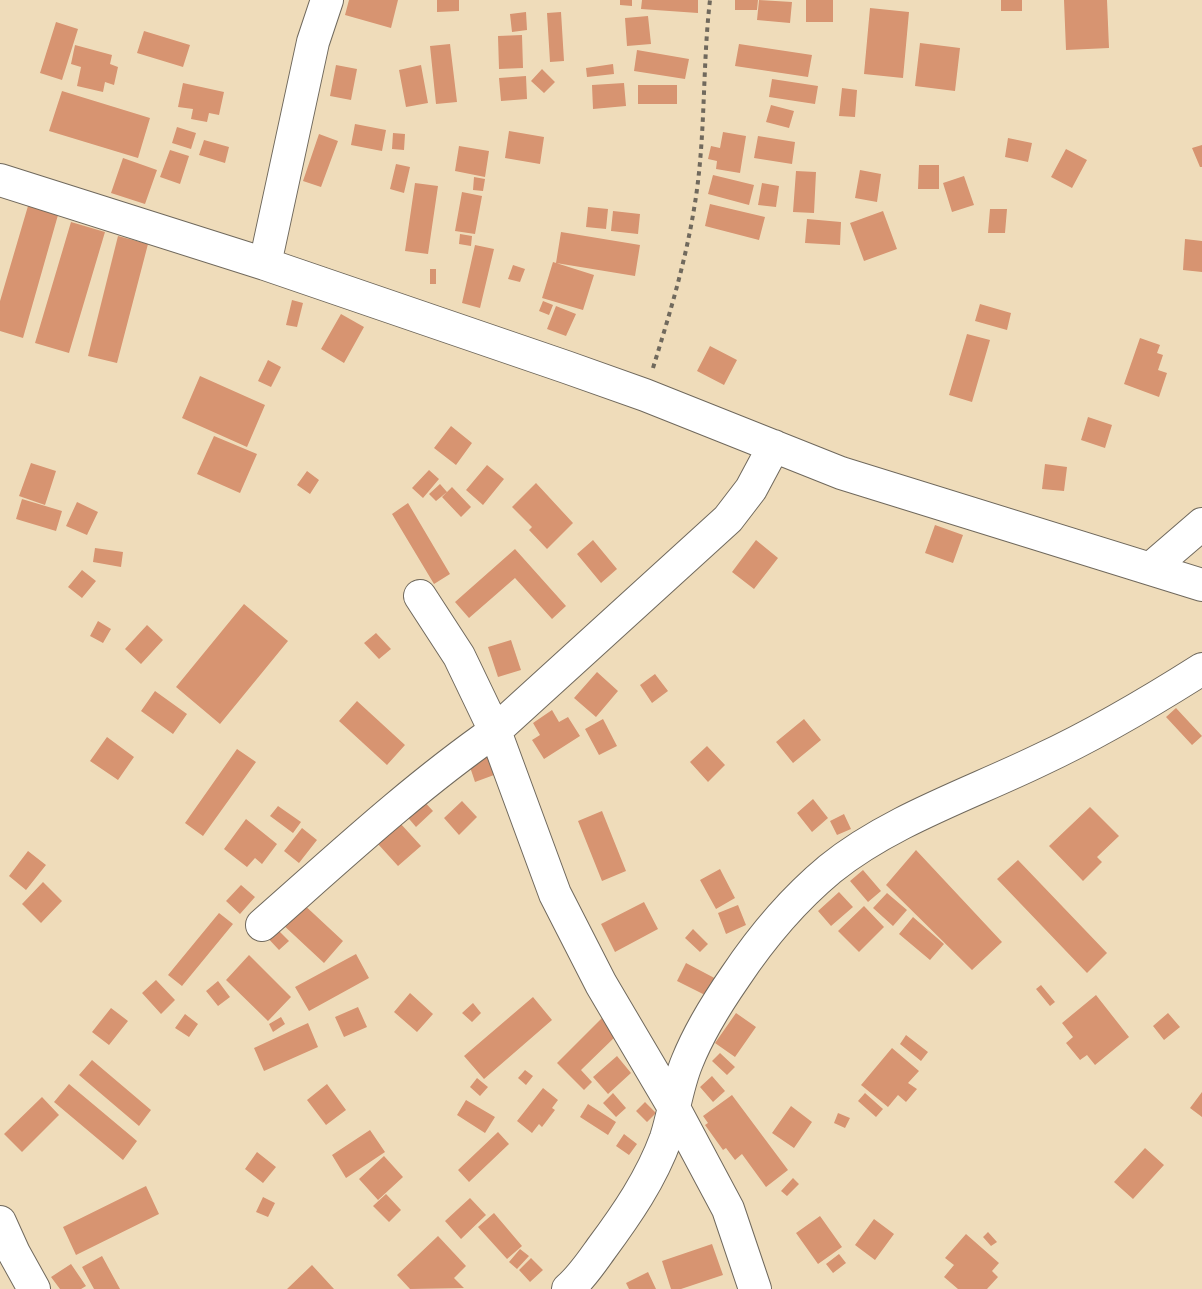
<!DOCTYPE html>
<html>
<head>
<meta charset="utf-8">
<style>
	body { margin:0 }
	canvas { display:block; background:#efdcba }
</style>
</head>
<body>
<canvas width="1202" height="1289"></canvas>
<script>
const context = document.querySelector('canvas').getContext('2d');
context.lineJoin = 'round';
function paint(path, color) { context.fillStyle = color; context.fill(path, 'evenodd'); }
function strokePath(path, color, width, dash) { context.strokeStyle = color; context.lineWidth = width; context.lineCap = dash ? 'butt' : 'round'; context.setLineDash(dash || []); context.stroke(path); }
paint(new Path2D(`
	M349,0h49l-7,28 -46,-13z
	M437,0h22v11l-22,1z
	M620,0h12v6l-12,-1z
	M642,0h56v13l-57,-4z
	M735,0h23l-1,10h-22z
	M759,0l33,2 -2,21 -33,-3z
	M806,0h27v22h-27z
	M1001,0h21v11h-21z
	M1064,0h43l2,48 -43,2z
	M870,8l39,4 -6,66 -39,-4z
	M526,12l1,18 -15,2 -2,-18z
	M561,12l3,49 -14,1 -3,-49z
	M648,16l3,28 -24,2 -2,-28z
	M56,22l22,7 -16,51 -22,-7z
	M144,31l46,14 -7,22 -46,-14z
	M522,35l1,33 -24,1 -1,-33z
	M920,43l40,5 -5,43 -40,-5z
	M450,44l7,58 -21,2 -6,-58z
	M739,44l73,11 -4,22 -73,-11z
	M75,45l37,10 -2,9 8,3 -4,18 -9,-3 -2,10 -26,-6 4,-19 -10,-3z
	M637,50l52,9 -4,20 -51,-8z
	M613,64l1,10 -27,3 -1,-9z
	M336,65l21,4 -6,31 -21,-4z
	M421,65l7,38 -22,4 -7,-37z
	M542,69l13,13 -11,11 -13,-12z
	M526,76l1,23 -26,2 -2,-23z
	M772,79l46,7 -3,18 -46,-7z
	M183,83l41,9 -5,23 -10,-2 -2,9 -16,-3 2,-10 -15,-2z
	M624,83l2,23 -33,3 -1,-24z
	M638,85h39v19h-39z
	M842,88l15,2 -2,27 -16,-1z
	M62,91l88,27 -12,40 -89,-27z
	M771,105l23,6 -5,17 -23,-6z
	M355,124l31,6 -4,21 -31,-6z
	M177,127l19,6 -5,16 -19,-6z
	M509,131l35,6 -4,27 -35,-6z
	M723,132l23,4 -6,37 -24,-4 1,-8 -9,-2 3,-13 9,2z
	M393,133l12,1 -1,16 -12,-1z
	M319,134l19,7 -17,46 -18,-6z
	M758,136l37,6 -3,22 -38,-6z
	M1008,138l24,5 -4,19 -23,-5z
	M204,140l25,7 -4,16 -26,-8z
	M1202,145v22h-2l-8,-19z
	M459,146l30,5 -4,26 -30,-6z
	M1066,149l21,11 -15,28 -21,-11z
	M170,150l19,6 -9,28 -20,-7z
	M123,158l34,12 -12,34 -34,-11z
	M396,164l14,3 -6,26 -14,-4z
	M919,165h20v24h-21z
	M860,170l21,4 -4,28 -22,-4z
	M796,171l20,1 -2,41 -21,-1z
	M713,175l41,10 -5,20 -41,-11z
	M964,176l10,29 -22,7 -9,-29z
	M474,177l11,2 -2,12 -10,-1z
	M415,183l23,3 -10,68 -23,-3z
	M762,183l17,3 -3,21 -18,-2z
	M462,192l20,4 -7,38 -20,-3z
	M710,204l55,13 -6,23 -54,-14z
	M28,206l30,9 -35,123 -23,-7v-30z
	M588,207l20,2 -2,20 -20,-2z
	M990,209h17l-2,24h-17z
	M613,211l27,3 -2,20 -27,-3z
	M883,211l14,38 -33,12 -14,-38z
	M807,219l34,3 -1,23 -35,-2z
	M71,222l34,10 -36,121 -34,-10z
	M561,232l79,13 -5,31 -79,-13z
	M460,234l12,2 -1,10 -12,-2z
	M118,236l30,8 -31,119 -29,-7z
	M1185,239l17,2v31l-19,-2z
	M475,245l19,4 -14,59 -18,-5z
	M553,262l41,13 -11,35 -41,-12z
	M513,265l12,4 -5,13 -12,-3z
	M430,269h6v15h-6z
	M292,300l11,3 -6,24 -11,-2z
	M543,301l10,4 -4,10 -10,-4z
	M980,304l31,9 -4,17 -32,-9z
	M556,306l20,8 -10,22 -19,-7z
	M341,314l23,13 -20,36 -23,-14z
	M967,334l23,6 -18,62 -23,-7z
	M1140,338l20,7 -3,8 6,2 -5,15 9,3 -8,24 -35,-13z
	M710,346l27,14 -13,25 -27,-14z
	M268,360l13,7 -10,20 -13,-6z
	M200,376l65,29 -18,42 -65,-29z
	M1088,417l24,8 -7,23 -24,-8z
	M451,426l21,17 -16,22 -22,-17z
	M214,436l43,18 -17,39 -43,-19z
	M31,463l25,8 -11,34 -26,-9z
	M1045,464l22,3 -3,24 -22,-2z
	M487,465l17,14 -21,26 -17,-15z
	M429,470l10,9 -16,19 -11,-10z
	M307,471l12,9 -9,14 -13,-9z
	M536,483l37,40 -26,26 -18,-19 3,-3 -20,-20z
	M440,484l7,8 -11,9 -7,-7z
	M452,487l19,20 -10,10 -19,-20z
	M22,499l40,12 -6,20 -40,-12z
	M77,502l21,10 -11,23 -21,-9z
	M408,503l42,71 -16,10 -42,-70z
	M935,525l28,10 -10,28 -28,-10z
	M593,540l24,29 -16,14 -24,-29z
	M756,540l22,18 -24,31 -22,-17z
	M95,548l28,4 -2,15 -28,-5z
	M515,549l51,57 -14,13 -37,-41 -46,40 -14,-16z
	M82,570l14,11 -14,17 -14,-11z
	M244,604l44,37 -68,83 -44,-37z
	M98,621l13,8 -8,14 -13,-7z
	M147,625l16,15 -22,24 -16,-15z
	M376,633l15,16 -12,10 -15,-16z
	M511,640l10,30 -23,7 -10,-30z
	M597,672l21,19 -22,26 -22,-19z
	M655,674l13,17 -16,12 -12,-18z
	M155,691l32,23 -14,20 -32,-23z
	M357,701l48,44 -18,20 -48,-44z
	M1176,708l26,28 -10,9 -26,-28z
	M552,710l7,12 9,-5 12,19 -36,23 -12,-19 8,-5 -7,-12z
	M603,719l14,27 -18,9 -14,-26z
	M804,719l17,21 -28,23 -17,-21z
	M107,737l27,20 -16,23 -28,-19z
	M707,746l18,19 -17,17 -18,-20z
	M237,749l19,13 -53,74 -18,-13z
	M488,755l6,20 -19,7 -7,-21z
	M421,798l12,13 -17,16 -12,-14z
	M813,799l15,19 -16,14 -15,-19z
	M462,801l15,16 -18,18 -15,-17z
	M278,806l23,16 -8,11 -23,-17z
	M1090,807l29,29 -22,21 5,5 -19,19 -34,-35z
	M602,811l24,60 -24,10 -24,-60z
	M844,814l7,15 -14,6 -7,-14z
	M246,819l31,25 -15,20 -7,-6 -8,9 -23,-18z
	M400,823l21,23 -23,20 -20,-22z
	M302,828l15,12 -18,23 -15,-12z
	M916,850l86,92 -30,28 -86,-85z
	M28,851l18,14 -20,25 -17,-14z
	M1018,860l89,93 -20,20 -90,-94z
	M720,869l15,29 -19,11 -16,-29z
	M863,870l18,21 -13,11 -18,-21z
	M43,882l19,19 -21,22 -19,-19z
	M241,885l14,12 -15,17 -14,-13z
	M839,892l14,15 -22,19 -13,-15z
	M887,893l20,17 -14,16 -20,-18z
	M300,901l43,40 -19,22 -44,-41z
	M644,902l14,27 -43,23 -14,-28z
	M738,905l8,20 -20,9 -8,-21z
	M864,906l20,21 -25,25 -21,-21z
	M219,913l14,11 -51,62 -14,-11z
	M913,917l31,27 -14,16 -31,-26z
	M273,925l16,16 -10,9 -15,-16z
	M693,929l15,15 -8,8 -15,-14z
	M356,954l13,24 -60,33 -14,-24z
	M249,955l42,42 -23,24 -42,-41z
	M686,963l36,19 -9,17 -36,-18z
	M156,980l19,20 -14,14 -19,-21z
	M218,981l12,16 -12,9 -12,-15z
	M1041,985l14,17 -5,4 -14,-17z
	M410,993l23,21 -16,18 -23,-20z
	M1096,995l33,42 -34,28 -8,-10 -7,5 -14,-17 7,-6 -11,-14z
	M533,997l19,23 -68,59 -20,-23z
	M473,1003l8,10 -9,9 -10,-9z
	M358,1007l9,20 -23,10 -9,-20z
	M111,1008l17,13 -19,24 -17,-13z
	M736,1013l20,14 -21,30 -20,-14z
	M1168,1013l12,14 -16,13 -11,-14z
	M185,1014l13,10 -9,13 -14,-9z
	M281,1017l4,7 -12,8 -4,-8z
	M602,1018l16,16 -37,36 11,12 -8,8 -27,-27z
	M308,1023l10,24 -54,24 -10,-23z
	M906,1035l22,17 -7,9 -21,-17z
	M892,1048l27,23 -11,12 9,6 -11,13 -8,-7 -10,12 -27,-22z
	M720,1053l15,14 -8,8 -15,-14z
	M617,1056l14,17 -23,21 -15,-17z
	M92,1060l59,50 -12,16 -60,-51z
	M525,1070l8,6 -7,9 -8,-7z
	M712,1076l13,15 -12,11 -13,-15z
	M477,1078l11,9 -8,9 -10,-9z
	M69,1084l68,57 -14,19 -69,-58z
	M327,1084l19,26 -20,15 -19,-25z
	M543,1088l15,12 -6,8 3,2 -13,17 -3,-3 -7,9 -15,-12z
	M1202,1092v25l-12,-9z
	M613,1093l13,15 -10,9 -13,-14z
	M865,1093l18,16 -7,8 -18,-16z
	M732,1095l56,75 -22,17 -24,-33 -7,6 -9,-12 -3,2 -18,-25 3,-2 -5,-7z
	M42,1097l17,18 -37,37 -18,-18z
	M466,1100l29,17 -10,16 -28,-18z
	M645,1102l11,11 -9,9 -11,-11z
	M588,1104l28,18 -8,13 -28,-18z
	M791,1106l21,16 -18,26 -22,-15z
	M838,1113l12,5 -5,10 -11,-5z
	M370,1130l15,22 -39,26 -14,-23z
	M498,1132l11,12 -40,38 -11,-12z
	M624,1134l13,10 -8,11 -13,-9z
	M1145,1148l19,17 -31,34 -19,-17z
	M257,1152l19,15 -13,16 -18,-14z
	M384,1156l19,21 -25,23 -19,-21z
	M793,1178l6,6 -12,12 -6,-5z
	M146,1186l13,28 -83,41 -13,-28z
	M386,1194l15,16 -12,12 -16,-16z
	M263,1197l12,6 -7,14 -12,-5z
	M470,1198l16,17 -25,24 -16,-18z
	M494,1213l28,33 -15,13 -29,-32z
	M820,1216l22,31 -24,17 -22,-31z
	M874,1219l20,15 -19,26 -20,-15z
	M988,1232l9,10 -6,4 -8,-9z
	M966,1234l33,29 -7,8 6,6 -11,12h-29l-14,-12 10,-12 -9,-7z
	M438,1236l28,30 -12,12 10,10 -54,1 -13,-14z
	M712,1244l11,31 -42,14h-10l-9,-28z
	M520,1249l9,7 -12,13 -8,-7z
	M839,1254l7,9 -13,10 -7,-9z
	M102,1256l18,33h-26l-12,-22z
	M531,1258l12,12 -13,12 -11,-12z
	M71,1264l15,22 -5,3h-21l-9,-12z
	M312,1265l22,24h-47z
	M648,1272l8,17h-27l-3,-6z`), '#d79471');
const minor = new Path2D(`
	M0,180l265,84 301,103 79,28 196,78 361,112
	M265,264l48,-222 14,-42
	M1151,568l51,-44
	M420,596l39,60 36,75 60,163 46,90 72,122 55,103 27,80
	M262,925c75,-66 150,-136 233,-194l233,-212 23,-30 23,-43
	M0,1222l14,31 20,36
	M568,1289c13,-11 23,-26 33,-40 26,-35 50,-70 65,-111 8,-25 11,-52 21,-76 12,-30 30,-59 48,-85 26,-39 59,-78 95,-108 59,-48 142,-76 210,-109 56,-26 110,-58 162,-91`);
strokePath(minor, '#70695d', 34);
strokePath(new Path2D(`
	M653,368c16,-52 32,-104 41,-159 12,-69 8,-140 16,-209`), '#70695d', 4, [4.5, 4.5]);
strokePath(minor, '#fff', 32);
</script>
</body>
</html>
